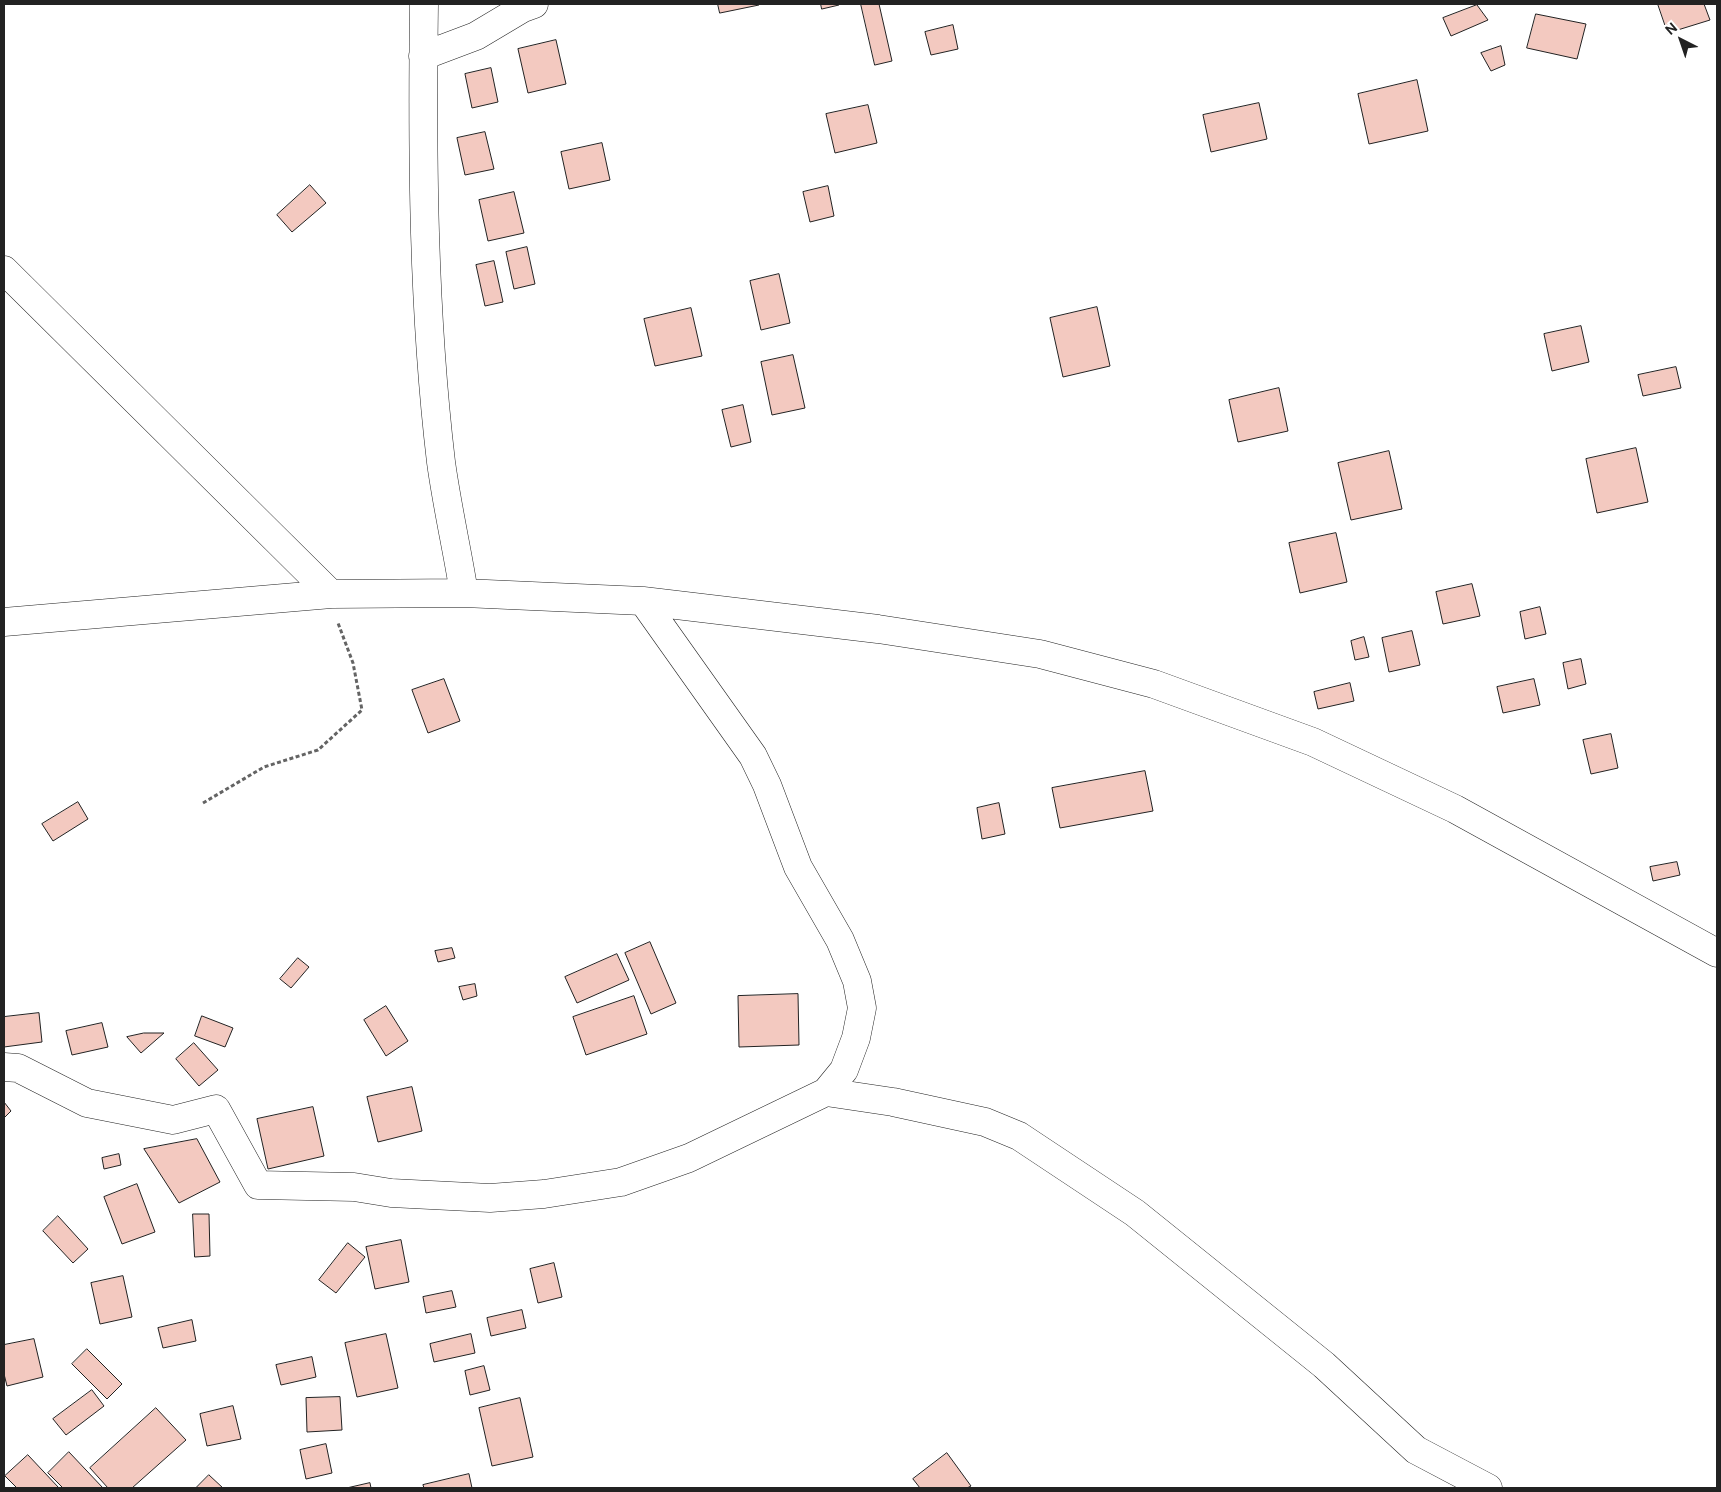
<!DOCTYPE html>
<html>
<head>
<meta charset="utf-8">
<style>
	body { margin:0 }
	#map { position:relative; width:1721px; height:1492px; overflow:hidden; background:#fff; font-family:"DM Sans",sans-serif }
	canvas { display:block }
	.frame { position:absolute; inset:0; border:5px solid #222; pointer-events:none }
	.north { position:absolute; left:1656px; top:15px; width:50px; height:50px; -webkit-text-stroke:4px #fff; paint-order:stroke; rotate:319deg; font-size:14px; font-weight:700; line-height:20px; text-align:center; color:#222 }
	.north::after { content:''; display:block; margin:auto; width:18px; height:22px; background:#222; clip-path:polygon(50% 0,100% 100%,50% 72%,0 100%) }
</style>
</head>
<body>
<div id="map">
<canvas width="1721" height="1492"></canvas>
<div class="frame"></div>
<div class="north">N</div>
</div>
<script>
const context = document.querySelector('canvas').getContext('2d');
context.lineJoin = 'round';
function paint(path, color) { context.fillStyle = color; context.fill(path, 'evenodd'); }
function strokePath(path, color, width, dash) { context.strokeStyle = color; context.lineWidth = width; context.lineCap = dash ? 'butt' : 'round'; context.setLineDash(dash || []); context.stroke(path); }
const building = new Path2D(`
	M718,4h41v1l-39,8z
	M821,4h18v1l-17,4z
	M861,4h18l13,57 -17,4z
	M1658,4h46l6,16 -42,13z
	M1477,5l11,15 -37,16 -8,-18z
	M1536,14l50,10 -9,35 -50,-11z
	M953,25l5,24 -27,6 -6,-23z
	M556,40l10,44 -38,9 -10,-44z
	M1501,46l4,19 -14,6 -10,-18z
	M491,68l7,34 -26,6 -7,-34z
	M1417,80l11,51 -59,13 -11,-50z
	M1259,103l8,36 -56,13 -8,-37z
	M868,105l9,38 -42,10 -9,-39z
	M485,132l9,37 -29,6 -8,-37z
	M602,143l8,37 -41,9 -8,-37z
	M310,185l16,18 -34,29 -15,-17z
	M828,186l6,30 -24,6 -7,-30z
	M514,192l10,41 -36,8 -9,-41z
	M527,247l8,37 -21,5 -8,-37z
	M494,261l9,41 -18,4 -9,-41z
	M779,274l11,49 -29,7 -11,-49z
	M1097,307l13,59 -47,11 -13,-59z
	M691,308l11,48 -47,10 -11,-47z
	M1581,326l8,36 -37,9 -8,-37z
	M793,355l12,53 -33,7 -11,-53z
	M1676,367l5,21 -38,8 -5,-21z
	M1279,388l9,43 -50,11 -9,-42z
	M743,405l8,37 -20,5 -9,-37z
	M1636,448l12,54 -51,11 -11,-54z
	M1389,451l13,58 -51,11 -13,-57z
	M1336,533l11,49 -47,11 -11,-50z
	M1472,584l8,32 -37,8 -7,-32z
	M1540,607l6,27 -21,5 -5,-27z
	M1412,631l8,34 -31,7 -7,-34z
	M1364,637l5,20 -14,3 -4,-19z
	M1581,659l5,25 -18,5 -5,-26z
	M444,679l16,42 -32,12 -16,-43z
	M1534,679l6,26 -37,8 -6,-26z
	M1350,683l4,18 -36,8 -4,-17z
	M1611,734l7,34 -27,6 -8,-34z
	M1145,771l8,40 -93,17 -8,-40z
	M78,802l10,17 -35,22 -11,-17z
	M999,803l6,31 -23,5 -5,-31z
	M1677,862l3,13 -27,6 -3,-14z
	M650,942l26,61 -25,11 -26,-61z
	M452,948l3,10 -17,4 -3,-11z
	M617,954l12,26 -52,23 -12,-26z
	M298,958l11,9 -18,21 -11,-9z
	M475,984l2,12 -14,4 -4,-13z
	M798,994l1,51 -60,2 -1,-51z
	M634,996l13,38 -61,21 -13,-38z
	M386,1006l22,35 -22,15 -22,-36z
	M39,1013l3,29 -38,5v-30z
	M202,1016l31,12 -8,19 -30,-11z
	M102,1023l6,24 -36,8 -6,-24z
	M144,1033h20l-23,20 -14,-16z
	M194,1043l24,27 -19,16 -23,-27z
	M412,1087l10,44 -44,11 -11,-45z
	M4,1102l7,9 -7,7z
	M313,1107l11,49 -56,13 -11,-50z
	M197,1139l23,43 -41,21 -35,-54z
	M119,1154l2,11 -17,4 -2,-11z
	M137,1184l18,48 -33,12 -18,-47z
	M193,1214h16l1,42 -15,1z
	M58,1216l30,33 -15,14 -30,-32z
	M401,1240l8,42 -34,7 -9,-42z
	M348,1243l17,14 -29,36 -17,-13z
	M554,1263l8,34 -24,6 -8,-34z
	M123,1276l9,41 -32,7 -9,-41z
	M452,1291l4,16 -30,6 -3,-16z
	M522,1310l4,18 -35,8 -4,-18z
	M192,1320l4,21 -33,7 -5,-20z
	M386,1334l12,54 -41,9 -12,-54z
	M471,1334l4,19 -41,9 -4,-18z
	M34,1339l9,38 -36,9 -3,-12v-29z
	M87,1349l35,35 -15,15 -35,-35z
	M312,1357l4,20 -35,8 -5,-20z
	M484,1366l6,24 -20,5 -5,-24z
	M92,1390l12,16 -38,29 -13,-16z
	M340,1397l2,33 -35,2 -1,-34z
	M520,1398l13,59 -41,9 -13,-58z
	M233,1406l8,33 -34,7 -7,-32z
	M156,1408l30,32 -54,48h-24l-18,-20z
	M326,1444l6,29 -26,6 -6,-29z
	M69,1452l34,36h-40l-15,-15z
	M947,1453l24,33 -4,2h-47l-7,-9z
	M28,1455l31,33h-42l-12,-12z
	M469,1474l3,14h-48l-1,-3z
	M209,1475l14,13h-27z
	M370,1483l1,5h-24z`);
paint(building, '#f3c9c0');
strokePath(building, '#222', 1);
const minor = new Path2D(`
	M424,4c-2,152 -1,306 17,458 6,44 16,87 23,131
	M423,56l53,-20 47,-28 11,-4
	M4,270l327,324
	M4,622l327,-28 133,-1 179,8 235,28 162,25 114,30 159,58 142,67 262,144
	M4,1067l14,1 69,35 86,17 43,-11 42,76 96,2 37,6 99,5 54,-4 77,-12 68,-24 137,-66 18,-22 12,-32 6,-30 -5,-27 -17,-41 -42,-73 -31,-82 -14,-29 -110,-155
	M826,1092l67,10 92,20 34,14 116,77 189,152 92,85 72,38`);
strokePath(minor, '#222', 29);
strokePath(new Path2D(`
	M203,803l61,-36 54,-17 44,-40 -9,-47 -15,-40`), '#646464', 3, [4, 2.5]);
strokePath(minor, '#fff', 28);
</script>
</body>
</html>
